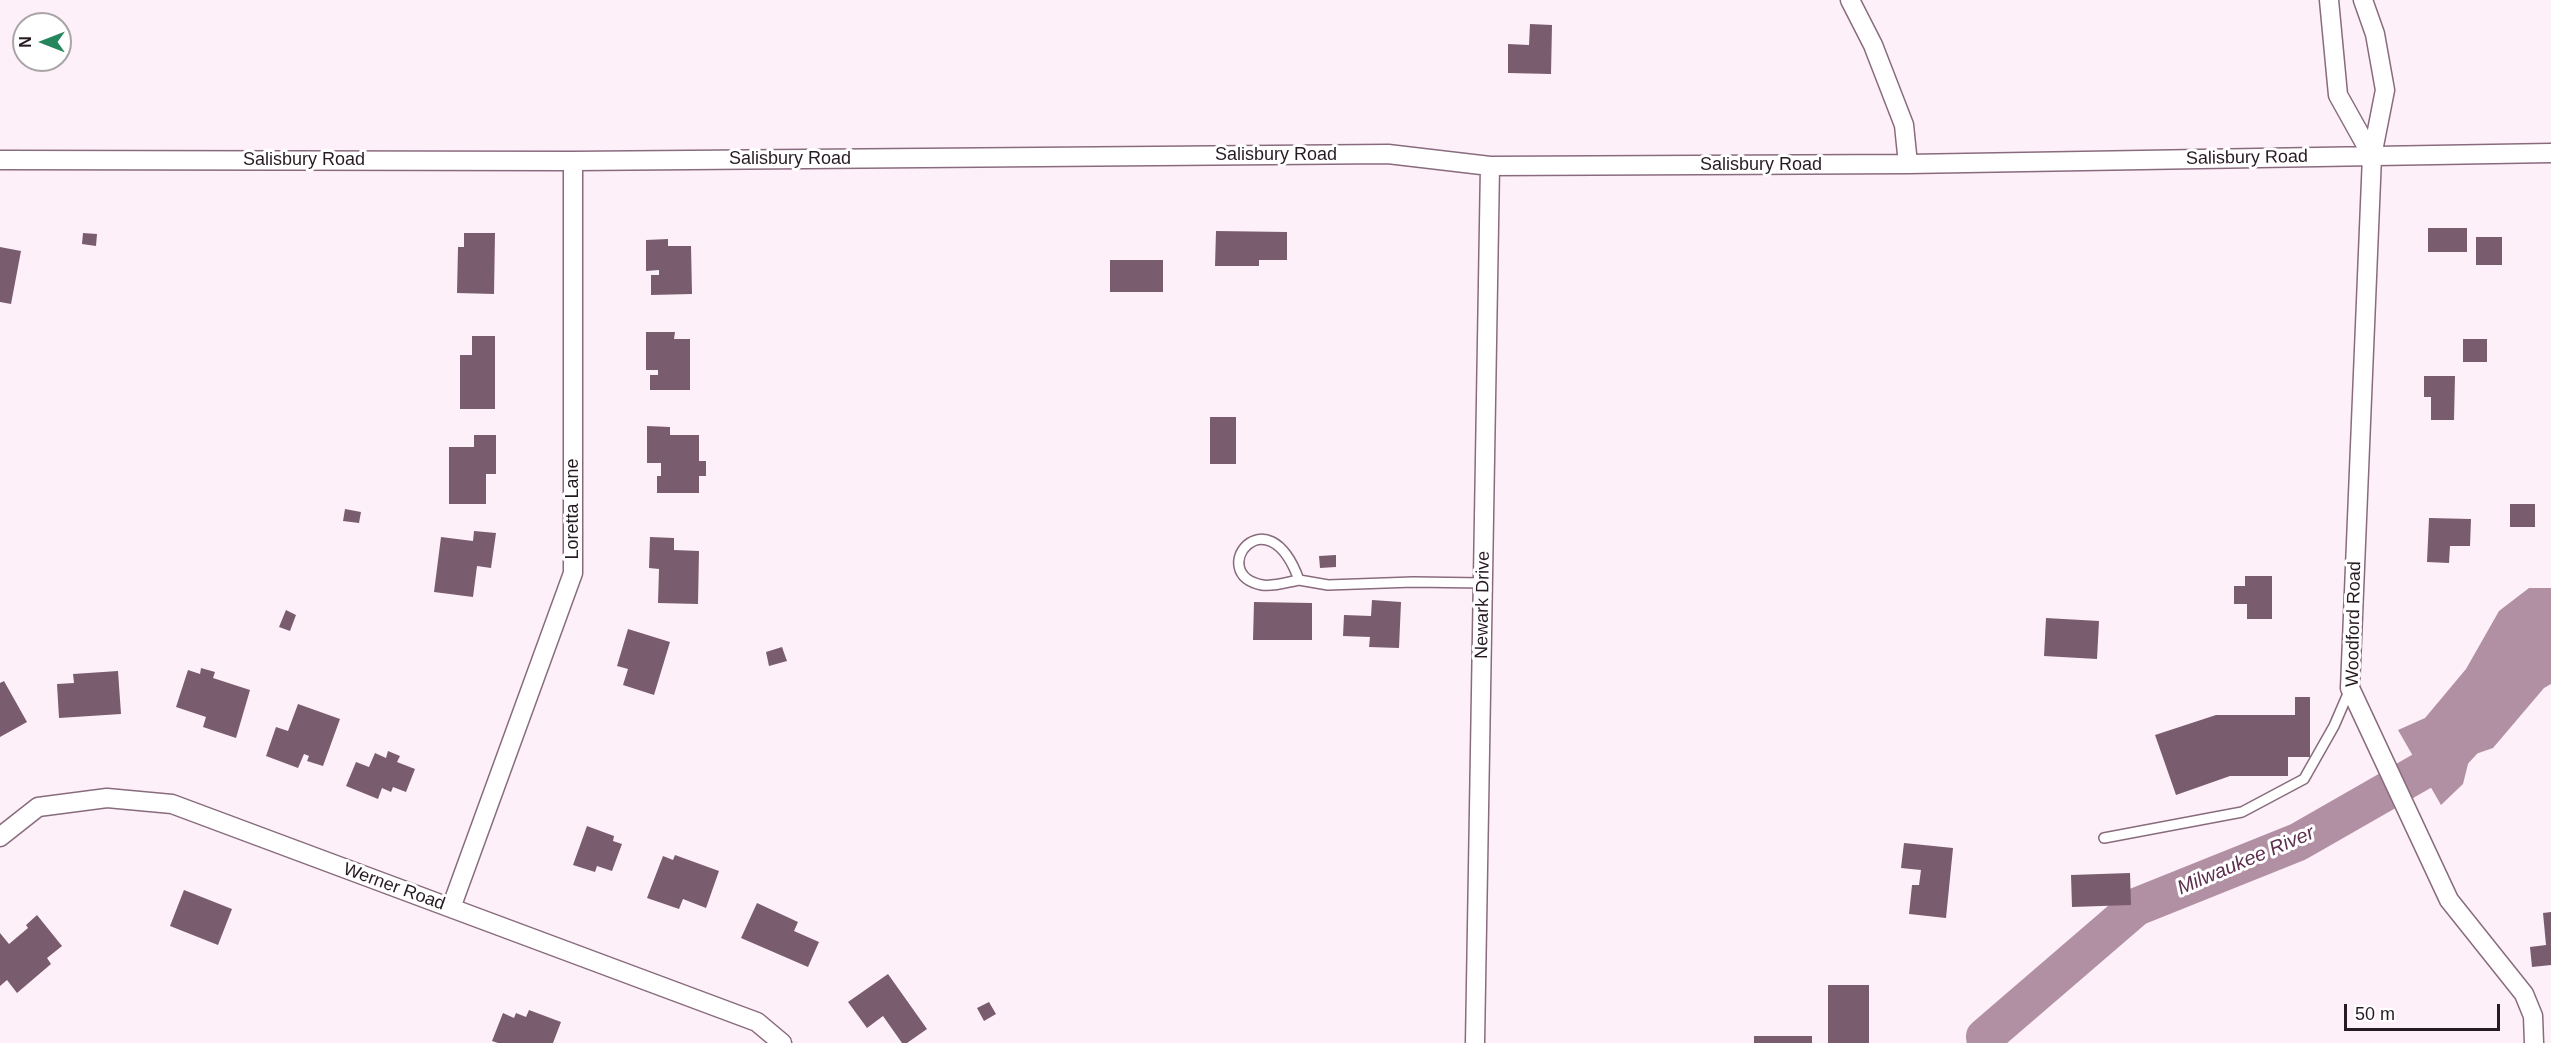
<!DOCTYPE html>
<html>
<head>
<meta charset="utf-8">
<style>
	body { margin:0 }
	#map { position:relative; width:2551px; height:1043px; overflow:hidden; background:#fef0f8; font-family:Helvetica,sans-serif }
	canvas { display:block }
	.north { position:absolute; left:12px; top:12px; width:60px; height:60px; box-sizing:border-box; background:#fff; border:2px solid #a9a4a7; border-radius:50%; rotate:270deg; font-size:16px; font-weight:700; line-height:24px; text-align:center; color:#271b23 }
	.north::after { content:''; display:block; margin:auto; width:21px; height:27px; background:#25855d; clip-path:polygon(50% 0,100% 100%,50% 72%,0 100%) }
	.scale { position:absolute; left:2344px; top:1004px; width:156px; height:27px; box-sizing:border-box; border:3px solid #271b23; border-top:0; padding-left:8px; font-size:18px; line-height:21px; white-space:nowrap; color:#271b23; -webkit-text-stroke:4px #fff; paint-order:stroke }
</style>
</head>
<body>
<div id="map">
<canvas width="2551" height="1043"></canvas>
<div class="north">N</div>
<div class="scale">50 m</div>
</div>
<script>
const context = document.querySelector('canvas').getContext('2d');
context.lineJoin = 'round';
function paint(path, color) { context.fillStyle = color; context.fill(path, 'evenodd'); }
function strokePath(path, color, width, dash) { context.strokeStyle = color; context.lineWidth = width; context.lineCap = dash ? 'butt' : 'round'; context.setLineDash(dash || []); context.stroke(path); }
function write(font, color, halo, rows, align = 'center') {
  context.font = font + ' Helvetica,sans-serif'; context.lineWidth = 6; context.setLineDash([]); context.textBaseline = 'middle'; context.strokeStyle = halo; context.fillStyle = color; for (const [text, x, y, turn = 0] of rows) {
    context.save(); context.translate(x, y); context.rotate((+turn || 0) * Math.PI / 180); context.textAlign = isNaN(turn) ? turn : align; if (halo) context.strokeText(text, 0, 0); context.fillText(text, 0, 0); context.restore();
  }
}
paint(new Path2D(`
	M2529,588h22v96l-7,4 -51,60 -23,8 -7,28 -22,21 -43,-75 27,-12 41,-49 33,-58z`), '#b190a4');
strokePath(new Path2D(`
	M1986,1043l-1,-6 151,-130 162,-65 152,-87 13,-14`), '#b190a4', 38);
paint(new Path2D(`
	M1530,24l22,1 -1,49 -43,-1v-29l21,1z
	M2428,228h39v24h-39z
	M1216,231l71,1v28h-28v6h-44z
	M83,233l14,1 -1,12 -14,-2z
	M464,233h31l-1,61 -37,-1 1,-46h6z
	M2476,237h26v28h-26z
	M668,239v7h23l1,48 -41,1v-20h8v-5l-13,1v-31z
	M0,247l21,4 -10,53 -11,-2z
	M1110,260h53v32h-53z
	M646,332h29l-1,7h16v51h-40v-15h8v-5h-12z
	M472,336h23v73h-35v-54h12z
	M2463,339h24v23h-24z
	M2424,376h31l-1,44h-23v-23h-7z
	M1210,417h26v47h-26z
	M647,426l23,1v8h29v26h7v15h-7v17h-42v-17h4v-13h-14z
	M474,435h22v39h-10v30h-37v-57h25z
	M2510,504h25v23h-25z
	M345,509l16,3 -2,11 -16,-2z
	M2429,518l42,1 -1,27h-20l-1,17 -22,-1z
	M474,531l22,2 -5,35 -14,-2 -4,31 -39,-5 7,-55 32,4z
	M650,537l24,1v12l25,1 -1,53 -40,-1 1,-34 -10,-1z
	M1336,555v12l-16,1 -1,-12z
	M2245,576h27v43h-25v-15h-13v-18h11z
	M1372,600l29,2 -2,46 -30,-1 1,-10 -27,-1 1,-21 27,1z
	M1254,602l58,1v37h-59z
	M286,610l10,5 -6,16 -11,-4z
	M2046,618l53,3 -2,38 -53,-3z
	M628,629l42,13 -16,53 -31,-10 5,-16 -11,-3z
	M782,647l5,14 -18,5 -3,-14z
	M201,668l14,4 -2,6 37,12 -14,48 -33,-11 3,-10 -30,-10 12,-37 12,4z
	M118,671l3,43 -62,4 -2,-34 17,-1 -1,-9z
	M4,681l23,41 -27,15v-54z
	M2295,697h15v60h-22v19h-58l-54,19 -21,-60 61,-20h79z
	M298,704l42,15 -17,47 -16,-5 2,-5 -5,-2 -6,14 -32,-12 10,-29 12,4z
	M388,751l12,5 -3,6 18,7 -9,23 -13,-5 -2,5 -9,-4 -4,11 -32,-13 10,-24 13,5 6,-14 11,5z
	M587,826l27,10 -1,5 9,3 -10,27 -15,-5 -2,6 -22,-7z
	M1904,843l49,5 -7,70 -37,-4 3,-29h7l2,-15 -20,-2z
	M675,855l44,16 -13,37 -23,-9 -4,10 -32,-11 16,-42 10,4z
	M2130,873l1,32 -59,2 -1,-32z
	M184,890l48,19 -14,36 -48,-19z
	M757,903l41,19 -4,9 25,11 -11,25 -67,-29z
	M2551,912v53l-19,2 -2,-20 16,-2 -3,-32z
	M37,915l25,31 -15,12 4,6 -34,29 -10,-13 -7,6v-53l9,11 19,-16 -2,-3z
	M888,974l39,55 -20,14h-5l-19,-27 -16,12 -19,-26z
	M1828,985h41v58h-41z
	M989,1002l7,12 -12,7 -7,-13z
	M529,1010l32,12 -8,21h-55l-6,-2 11,-28 11,5 2,-5 10,4z
	M1754,1036h58v7h-58z`), '#7a5c6f');
const service = new Path2D(`
	M1299,580c-11,2 -26,7 -37,5 -57,-11 5,-94 37,-5l29,5 85,-3 70,1
	M2104,838l138,-26 62,-33 30,-53 16,-37`);
const minor = new Path2D(`
	M1850,0l23,45 31,80 4,39
	M2329,0l9,95 34,61
	M2363,0l12,34 10,56 -13,66 -22,532 99,212 75,94 9,22 1,27
	M0,160l573,1 815,-7 102,12 418,-2 643,-11
	M0,837l38,-30 69,-9 65,6 585,218 25,21
	M451,908l122,-335v-412
	M1475,1043l15,-877`);
strokePath(service, '#896b7e', 12);
strokePath(minor, '#896b7e', 21);
strokePath(service, '#fff', 9);
strokePath(minor, '#fff', 18);
write('18px', '#271b23', '#fff', [
	["Salisbury Road",1276,155],
	["Salisbury Road",2247,158,-1],
	["Salisbury Road",790,159],
	["Salisbury Road",304,160],
	["Salisbury Road",1761,165],
	["Loretta Lane",573,509,-90],
	["Newark Drive",1483,605,-89],
	["Woodford Road",2354,624,-89],
	["Werner Road",394,887,20]
]);
write('italic 20px', '#5d2f4e', '#fff', [
	["Milwaukee River",2246,861,-23]
]);
</script>
</body>
</html>
